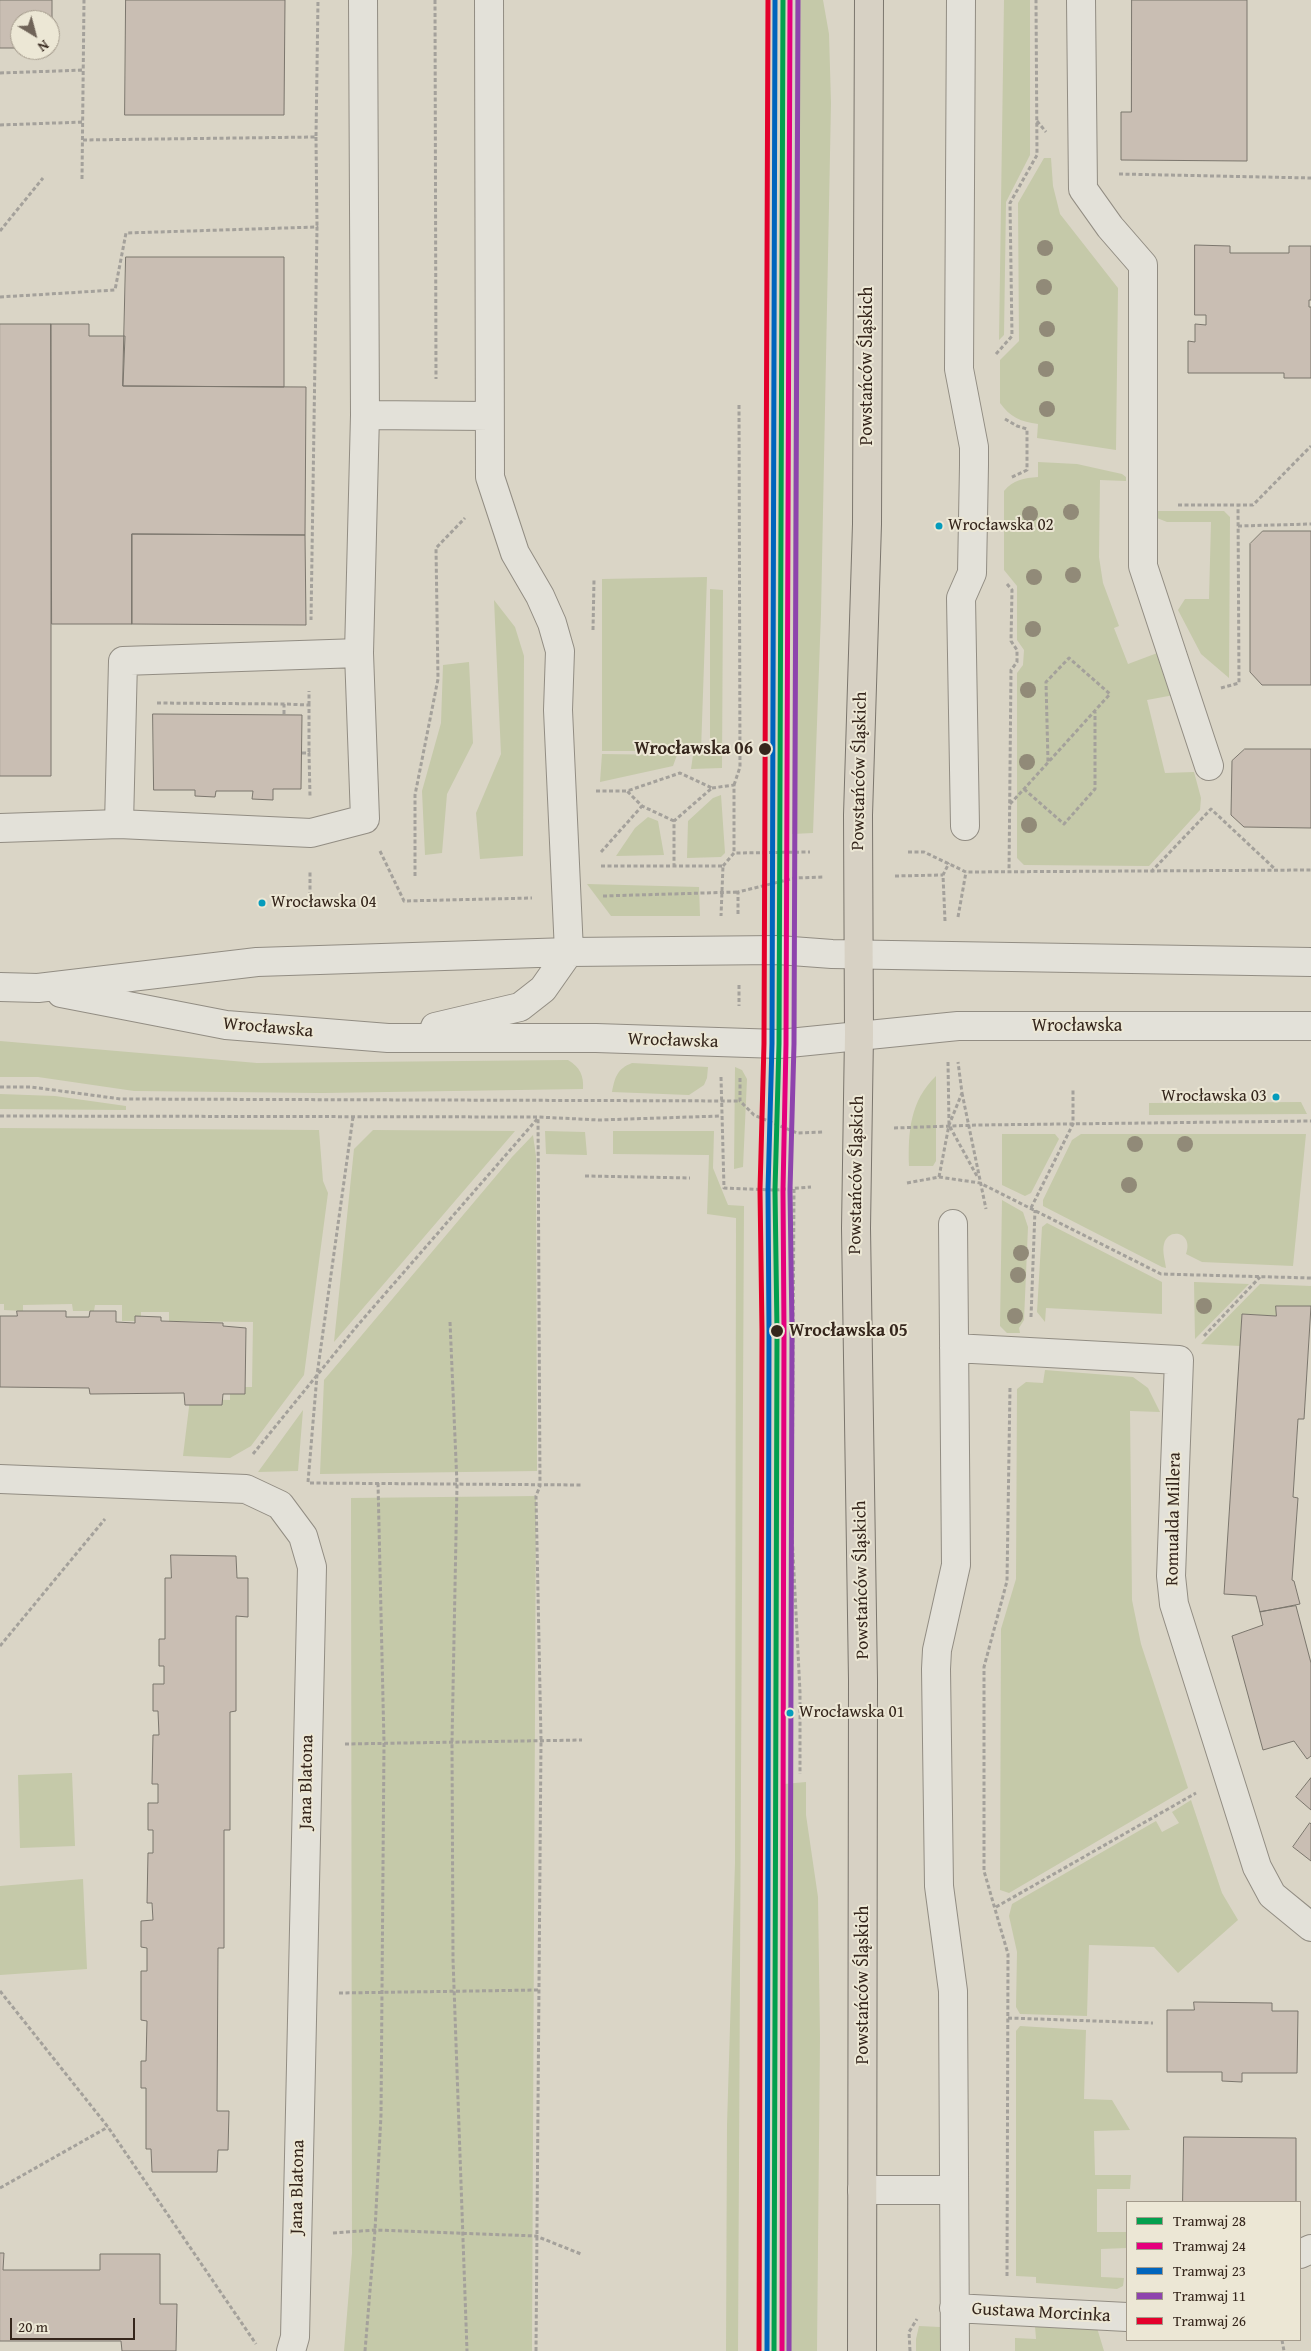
<!DOCTYPE html>
<html>
<head>
<meta charset="utf-8">
<style>
	body { margin:0 }
	#map { position:relative; width:1311px; height:2351px; overflow:hidden; background:#dad5c6; font-family:"Gentium Book Plus",serif }
	canvas { display:block }
	.legend { position:absolute; left:1126px; top:2201px; width:175px; height:140px; box-sizing:border-box; background:#ece7d5; border:1px solid #a39a8b; margin:0; padding:6px 9px; list-style:none; font-size:15px; color:#35261c }
	.legend li { display:flex; align-items:center; gap:10px; height:25px }
	.legend b { width:25px; border:1px solid #a39a8b }
	.north { position:absolute; left:10px; top:10px; width:50px; height:50px; box-sizing:border-box; background:#ece7d5; border:1px solid #a39a8b; border-radius:50%; rotate:143deg; font-size:14px; font-weight:700; line-height:20px; text-align:center; color:#35261c }
	.north::after { content:''; display:block; margin:auto; width:18px; height:22px; background:#6f6358; clip-path:polygon(50% 0,100% 100%,50% 72%,0 100%) }
	.scale { position:absolute; left:10px; top:2318px; width:125px; height:22px; box-sizing:border-box; border:2px solid #35261c; border-top:0; padding-left:6px; font-size:15px; line-height:18px; white-space:nowrap; color:#35261c; -webkit-text-stroke:4px #ece7d5; paint-order:stroke }
</style>
</head>
<body>
<div id="map">
<canvas width="1311" height="2351"></canvas>
<ul class="legend">
<li><b style="height:6px;background:#03a04e"></b>Tramwaj 28</li>
<li><b style="height:6px;background:#e5007d"></b>Tramwaj 24</li>
<li><b style="height:6px;background:#0065bd"></b>Tramwaj 23</li>
<li><b style="height:6px;background:#8e44ad"></b>Tramwaj 11</li>
<li><b style="height:6px;background:#e4002b"></b>Tramwaj 26</li>
</ul>
<div class="north">N</div>
<div class="scale">20 m</div>
</div>
<script>
const context = document.querySelector('canvas').getContext('2d');
context.lineJoin = 'round';
function paint(path, color) { context.fillStyle = color; context.fill(path, 'evenodd'); }
function strokePath(path, color, width, dash) { context.strokeStyle = color; context.lineWidth = width; context.lineCap = dash ? 'butt' : 'round'; context.setLineDash(dash || []); context.stroke(path); }
function write(font, color, halo, rows, align = 'center') {
  context.font = font + ' "Gentium Book Plus",serif'; context.lineWidth = 4; context.setLineDash([]); context.textBaseline = 'middle'; context.strokeStyle = halo; context.fillStyle = color; for (const [text, x, y, turn = 0] of rows) {
    context.save(); context.translate(x, y); context.rotate((+turn || 0) * Math.PI / 180); context.textAlign = isNaN(turn) ? turn : align; if (halo) context.strokeText(text, 0, 0); context.fillText(text, 0, 0); context.restore();
  }
}
paint(new Path2D(`
	M795,0h28l6,34 2,69 -10,510 -8,220 -21,1z
	M1004,0h26v155l-24,47 -2,133 -5,5z
	M1044,158h7l2,28 7,28 58,74 -2,162 -79,-12 1,-14c-17,-2 -28,-7 -38,-21v-43l19,-19 -1,-138z
	M1038,462l39,2 45,10 4,3v4l-26,-1 -1,77 4,26 16,43 -5,2 14,36 32,-12 14,43 -27,5 18,73 29,-1 7,26 -1,12 -51,56 -125,-1 -7,-7v-185l6,-8 1,-15 -7,-10v-54l-13,-16v-79c9,-11 20,-13 34,-14z
	M1158,511h66l6,6 -1,161 -28,-24 -23,-44 7,-11h24l2,-77h-44l-10,-4z
	M707,577l-6,174h-99v-172z
	M710,589l13,1 -1,178 -31,1 2,-14 17,-3z
	M494,600l21,27 9,29 -1,200 -43,3 -4,-46 25,-59z
	M469,662l4,81 -26,51 -5,59 -17,2 -3,-64 19,-68 2,-58z
	M602,754l75,1 -4,11 -73,16z
	M721,795l4,58 -4,4 -34,1 1,-37 25,-23z
	M648,817l10,4 6,34 -48,1 19,-28z
	M587,884l112,3 1,29h-89z
	M0,1041l257,22 311,-3c12,7 16,16 15,29l-261,4 -188,-2 -96,-14h-38z
	M632,1063l76,4 -1,11 -3,7 -15,10 -77,-3c3,-15 5,-23 20,-29z
	M735,1067l7,3 5,9 -4,88 -9,2z
	M936,1076v85l-3,5h-24c-1,-34 1,-65 27,-90z
	M0,1094l55,2 71,10v4l-126,-1z
	M1301,1102l6,12 -158,1v-12z
	M0,1128l319,2 4,51 5,12 -24,182 -53,71 -21,12 -47,-2 7,-57 40,1v-13h22l1,-65 -84,-1v-9h-28v9h-19v-16h-27l-1,6h-21l-1,-7 -49,1v6l-19,-1v-6h-4z
	M373,1130l142,1 -181,211 20,-193z
	M545,1131l40,1 2,23 -41,-1z
	M613,1131h101l-1,37 15,37 16,1 -6,1145h-12l1,-226 8,-262 1,-645 -29,-4 2,-59 -96,-1z
	M1002,1134h53l4,5 -28,54 -6,3 -23,-11z
	M1081,1134h225l-13,132 -91,-4 -16,-8c8,-22 -18,-27 -22,-10 -2,7 1,16 2,24l-4,-1 -119,-61v-6l29,-60z
	M533,1135l3,21 1,315 -217,3 4,-94 188,-223z
	M1002,1200l21,12 5,15 -4,93 -5,8 1,5h-13l-7,-7z
	M1047,1223l115,59v32l-116,-6 -1,14 -8,-10 5,-85z
	M1194,1282l55,2 -54,55z
	M1260,1284l51,2v20h-35v10l-34,-2 -2,32 -39,-2z
	M1045,1370l88,7 15,11 12,24 -30,-1 2,189 9,44 47,144 -179,105 -9,-3 1,-261 15,-50 1,-190 9,-7 17,1z
	M303,1410l-5,61 -40,1z
	M536,1496l-4,855h-188l8,-98 -1,-755z
	M72,1773l3,73 -55,2 -2,-73z
	M806,1782v33l12,82 2,141 -3,313h-36l3,-567z
	M1191,1800l31,93 16,27 -60,53 -24,-26 -65,-2 -2,71 -67,-2 -4,-7 1,-55 -8,-36 3,-12 144,-83 6,11 17,-9 -7,-11z
	M83,1879l4,90 -87,6v-89z
	M1020,2026l66,4 -2,69 28,1 18,30 -36,1 1,44h36l-1,14h-33v43h30v16l-26,1v28l23,1 -1,8 -6,3 -81,-6v-6l-20,-1v-245z
	M919,2326l21,1v24h-24v-12z
	M1035,2326l62,2 7,23h-89v-13l21,1z`), '#c5c9a9');
const building = new Path2D(`
	M0,0h52v48h-2v-28h-30v28h-20z
	M126,0h159l-1,115h-159z
	M1132,0h115v161l-126,-1v-48h10z
	M1195,245l35,1v7h59v-7h22v54h-2v7h2v71h-27v-5h-96v-32l7,1v-18l11,1v-10h-11z
	M126,257h158v130l-161,-1z
	M0,324h51v452h-51z
	M51,324h38v12h36l-2,50 183,1 -1,148 -173,-1v90h-80z
	M1263,531h48v154h-49l-12,-13v-128z
	M132,534l173,1 1,90 -174,-1z
	M153,714l149,1 -1,74h-28v11l-21,-1 1,-8h-37l-1,6 -20,-1v-6h-41z
	M1245,749h66v79l-67,-1 -13,-12 1,-54z
	M1276,1306h35l-7,113h-6l-5,78 5,1 -6,82 2,1 6,23 -40,8 -4,-16 -32,-2 18,-280 34,2z
	M17,1311h49v6h23l1,-6h26v11l19,1v-7l26,1v4l62,2v3l23,2 -1,66h-22l-1,11h-37l-1,-12 -94,1 -1,-6 -89,-1v-71h17z
	M171,1555l65,1 1,22h11v39l-12,-1v95l-6,1v118h-6v118h-6l-1,163h12l-1,39h-10l-1,22h-65l-1,-23h-5v-61h-5v-27h5l1,-40 -6,-1v-49h6v-23l-6,-1v-26l12,-1 -1,-17h-5l1,-50h5v-23h-5v-27h10v-19h-6l1,-49h6l-1,-24h-5v-27h11v-18h-5v-27h6v-61h6z
	M1296,1606l15,57v93l-4,3 -13,-18 -31,9 -31,-114 31,-11 -3,-13z
	M1311,1778v32l-15,-13z
	M1310,1823l1,1v37l-18,-14z
	M1194,2002l78,1v8h26l-1,62h-55v9l-20,-1v-9h-55v-62h27z
	M1184,2137l112,1v64h-113z
	M0,2253h4l-1,17h97v-16h60v50h17l-1,47h-54l-1,-10h-121z`);
paint(building, '#c9beb3');
strokePath(building, '#7b766d', 1);
const minor = new Path2D(`
	M961,0l-2,369 15,78v18l-2,108 -11,25 4,228
	M1081,0l2,189 27,38 33,38v301l66,200
	M365,415l124,1
	M359,653l6,-238 -2,-415
	M0,828l119,-4 192,9 54,-14 -6,-166 -236,8 -4,163
	M0,987l38,1 219,-26 312,-10 209,-2 54,4 479,8
	M61,993l165,32 162,13h208l183,6 179,-18h353
	M435,1027l85,-20 23,-18 26,-37 -11,-242 2,-59 -8,-28 -12,-27 -25,-43 -25,-76 -1,-477
	M953,1224l3,341 -19,85 -1,19 3,217 14,105 2,360
	M954,1348l225,12 -8,216 3,28 83,263 15,28 39,32
	M0,1479l246,10 34,16 23,31 9,31 -17,770 -4,14
	M862,2190h92
	M1300,2254l11,-5
	M954,2308l173,9`);
const major = new Path2D(`
	M862,2351l1,-671 -7,-452 3,-193 -1,-220 9,-291 2,-524`);
strokePath(minor, '#928d83', 30);
strokePath(major, '#7b766d', 30);
strokePath(new Path2D(`
	M435,0l1,379
	M0,73l84,-3
	M1037,121l9,11
	M0,125l83,-3
	M316,137l1,90
	M83,140l233,-3 2,-137
	M1119,174l192,4
	M82,179l2,-179
	M0,231l43,-53
	M0,297l115,-7 11,-57 191,-6 -6,393
	M996,354l16,-18 -2,-133 27,-48 -1,-155
	M1005,419l12,7 10,3v41l-17,8
	M1178,505h75l58,-59
	M1238,526l73,-2
	M1007,584l5,6 -1,51 6,9v12l-6,8 -2,203
	M593,630l1,-50
	M1221,688l18,-5 -1,-178
	M157,703l127,1
	M309,705v-14
	M284,714v-10l25,1v48
	M302,753h7l1,43
	M734,785l6,-18 -1,-364
	M712,788l22,-3v68
	M1024,789l40,35 31,-35v-77
	M596,791h31
	M1010,804l14,-15 86,-95 -41,-36 -23,24 2,80
	M674,821l-32,-15 -15,-15 53,-18 32,15 -38,33v46
	M380,851l24,50 128,-3
	M601,852l41,-46
	M908,852h16l42,20 345,-2
	M601,866h122l-2,50
	M723,866l11,-13 76,-1
	M1151,872l60,-63 65,61
	M415,876v-81l23,-116 -2,-131 29,-30
	M895,876l48,-1
	M310,896v-26
	M603,896l135,-4
	M738,914v-22l57,-14 28,-1
	M958,917l8,-45
	M945,921l-2,-46 6,-12
	M739,985v21
	M948,1062l1,63 29,53
	M721,1077l3,111 51,2 36,-3
	M740,1078v23l14,14 43,18 26,-1
	M0,1087h31l90,12 619,2
	M962,1093l24,116
	M0,1116l538,1 61,3 121,-4
	M894,1128l85,-3 332,-4
	M585,1176l105,2
	M939,1177l10,-52 13,-32 -4,-31
	M907,1183l32,-6 41,6 181,91 150,4
	M794,1189l-2,345 8,158v82
	M1031,1208l42,-84v-35
	M1031,1317l4,-107
	M450,1322l7,162 -5,258 1,217 14,392
	M1204,1336l56,-59
	M253,1454l104,-128 181,-208
	M308,1482l9,-107 36,-258
	M310,1483l272,2
	M0,1646l105,-127
	M345,1744l237,-4
	M996,1907l200,-114
	M0,1991l108,136 148,217
	M339,1993l200,-3
	M1008,2018l145,5
	M0,2188l108,-61
	M333,2233l42,-3 161,6 45,18
	M1007,2276l1,-322 -24,-83v-204l23,-86 3,-194
	M1282,2340l2,11
	M365,2351l10,-121 6,-115 3,-372 -6,-260
	M536,2351l5,-611 -5,-244 4,-10 -2,-369
	M910,2351l-1,-19 8,-13`), '#a4a19b', 3, [4, 2.5]);
strokePath(minor, '#e3e1d9', 28);
strokePath(major, '#d7d1c4', 28);
strokePath(new Path2D(`
	M774,2351l3,-1020 -2,-141 4,-146 4,-1044`), '#03a04e', 5);
strokePath(new Path2D(`
	M782,2351l2,-1020 -1,-141 3,-146 4,-1044`), '#e5007d', 5);
strokePath(new Path2D(`
	M767,2351l2,-1020 -1,-141 4,-146 3,-1044`), '#0065bd', 5);
strokePath(new Path2D(`
	M789,2351l3,-1020 -2,-141 4,-146 4,-1044`), '#8e44ad', 5);
strokePath(new Path2D(`
	M759,2351l3,-1020 -2,-141 4,-146 4,-1044`), '#e4002b', 5);
context.fillStyle = '#918a78';
for (const [x, y] of [
	[1045,248],
	[1044,287],
	[1047,329],
	[1046,369],
	[1047,409],
	[1071,512],
	[1030,514],
	[1073,575],
	[1034,577],
	[1033,629],
	[1028,690],
	[1027,762],
	[1029,825],
	[1135,1144],
	[1185,1144],
	[1129,1185],
	[1021,1253],
	[1018,1275],
	[1204,1306],
	[1015,1316]
]) { context.beginPath(); context.arc(x, y, 8, 0, 2 * Math.PI); context.fill(); }
for (const [x, y, r, color] of [
	[939,526,4.5,"#059cbc"],
	[765,749,7,"#35261c"],
	[262,903,4.5,"#059cbc"],
	[1276,1097,4.5,"#059cbc"],
	[777,1331,7,"#35261c"],
	[790,1713,4.5,"#059cbc"]
]) { const dot = new Path2D(); dot.arc(x, y, r, 0, 2 * Math.PI); context.fillStyle = color; context.fill(dot); strokePath(dot, '#ece7d5', 2); }
write('17px', '#35261c', '#ece7d5', [
	["Wrocławska 02",948,526],
	["Wrocławska 04",271,903],
	["Wrocławska 03",1267,1097,"right"],
	["Wrocławska 01",799,1713]
], 'left');
write('18px', '#35261c', '#ece7d5', [
	["Powstańców Śląskich",867,366,-90],
	["Powstańców Śląskich",860,771,-89],
	["Wrocławska",1077,1026],
	["Wrocławska",268,1028,5],
	["Wrocławska",673,1041,2],
	["Powstańców Śląskich",857,1175,-89],
	["Romualda Millera",1174,1519,-89],
	["Powstańców Śląskich",862,1580,-91],
	["Jana Blatona",307,1782,-89],
	["Powstańców Śląskich",863,1985,-90],
	["Jana Blatona",298,2187,-89],
	["Gustawa Morcinka",1041,2313,3]
]);
write('bold 18px', '#35261c', '#ece7d5', [
	["Wrocławska 06",753,749],
	["Wrocławska 05",789,1331,"left"]
], 'right');
</script>
</body>
</html>
